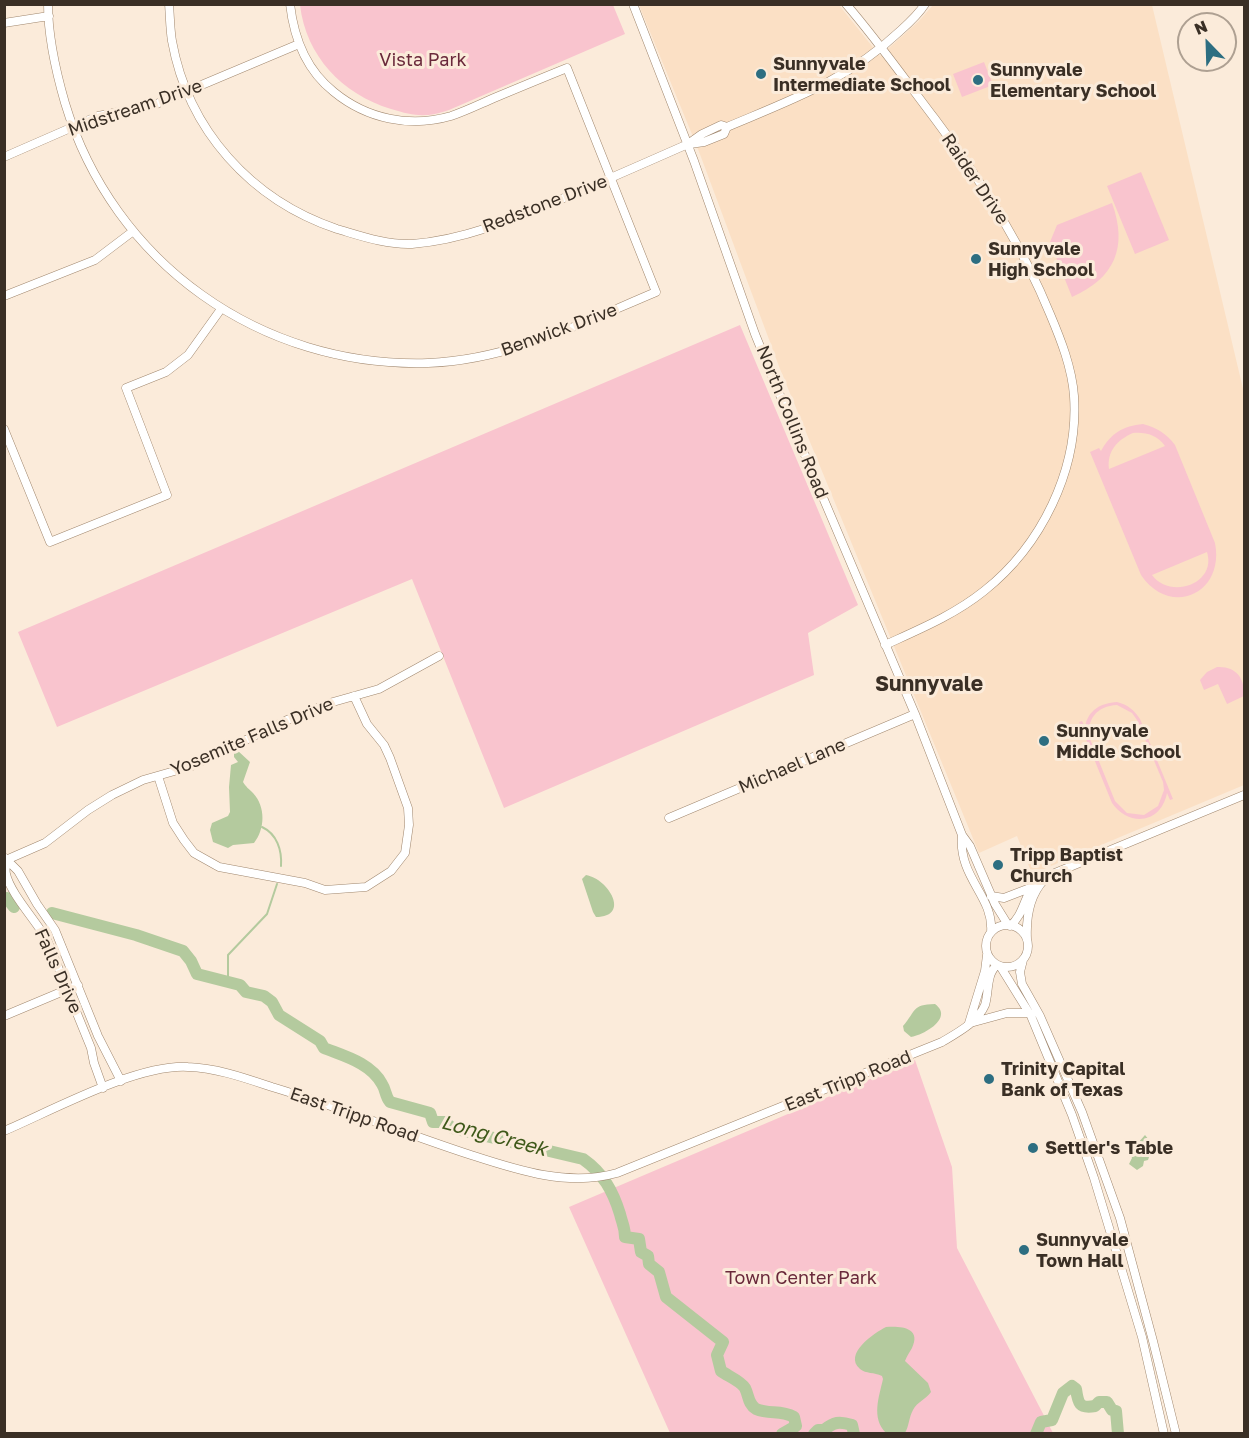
<!DOCTYPE html>
<html>
<head>
<meta charset="utf-8">
<style>
	body { margin:0 }
	#map { position:relative; width:1249px; height:1438px; overflow:hidden; background:#fbebda; font-family:"Golos Text",sans-serif }
	canvas { display:block }
	.frame { position:absolute; inset:0; border:6px solid #3a2f25; pointer-events:none }
	.north { position:absolute; left:1177px; top:12px; width:60px; height:60px; box-sizing:border-box; background:#fbebda; border:2px solid #aea092; border-radius:50%; rotate:337deg; font-size:16px; font-weight:700; line-height:24px; text-align:center; color:#3a2f25 }
	.north::after { content:''; display:block; margin:auto; width:21px; height:27px; background:#2d6e81; clip-path:polygon(50% 0,100% 100%,50% 72%,0 100%) }
</style>
</head>
<body>
<div id="map">
<canvas width="1249" height="1438"></canvas>
<div class="frame"></div>
<div class="north">N</div>
</div>
<script>
const context = document.querySelector('canvas').getContext('2d');
context.lineJoin = 'round';
function paint(path, color) { context.fillStyle = color; context.fill(path, 'evenodd'); }
function strokePath(path, color, width, dash) { context.strokeStyle = color; context.lineWidth = width; context.lineCap = dash ? 'butt' : 'round'; context.setLineDash(dash || []); context.stroke(path); }
function write(font, color, halo, rows, align = 'center') {
  context.font = font + ' "Golos Text",sans-serif'; context.lineWidth = 6; context.setLineDash([]); context.textBaseline = 'middle'; context.strokeStyle = halo; context.fillStyle = color; for (const [text, x, y, turn = 0] of rows) {
    context.save(); context.translate(x, y); context.rotate((+turn || 0) * Math.PI / 180); context.textAlign = isNaN(turn) ? turn : align; if (halo) context.strokeText(text, 0, 0); context.fillText(text, 0, 0); context.restore();
  }
}
paint(new Path2D(`
	M639,5h200l41,51 39,-35 14,-16h219l92,388v392l-212,89 -15,-38 -38,17 -199,-484 -82,-220z`), '#fbe0c5');
paint(new Path2D(`
	M300,5h313l12,29 -176,76c-23,8 -35,6 -58,-1 -49,-15 -85,-53 -91,-104z
	M984,62l9,23 -31,12 -9,-23z
	M1141,172l28,68 -34,14 -28,-68z
	M1112,203c16,44 3,75 -40,94l-22,-55 7,-17z
	M740,325l118,280 -50,28 6,42 -310,133 -92,-229 -355,148 -39,-95z
	M1143,424c14,4 23,9 32,21l40,98c10,51 -45,75 -74,32l-51,-123 9,-4 2,3c10,-18 22,-25 42,-27zM1133,433c13,-1 24,2 32,13l-56,23c-2,-18 8,-29 24,-36zM1207,552c10,32 -37,48 -55,23z
	M1217,667c19,-1 28,11 27,29l-17,8 -9,-20 -14,6 -4,-10 7,-8z
	M1117,702c11,3 16,7 23,17l33,80 -3,1 -3,-7c-6,31 -38,34 -55,10l-33,-81 3,-1 3,6c3,-17 16,-24 32,-25zM1117,705l15,8 5,7 26,62 1,8 -6,16 -14,9 -17,-2 -12,-12 -25,-62c-4,-20 7,-33 27,-34z
	M915,1060l37,107 5,81 96,185h-383l-101,-226z`), '#f9c4ce');
paint(new Path2D(`
	M237,750l13,12 -7,20c3,5 6,7 10,11 13,14 12,36 1,50l-21,2 -5,3 -15,-6 -3,-12 2,-7 16,-7 2,-4 -1,-25 2,-22 7,-3 -4,-5v-6z
	M586,875c23,4 45,42 10,42l-3,-5 -11,-33z
	M935,1004c19,14 -11,31 -24,33l-7,-6 -1,-5c14,-16 8,-21 32,-22z
	M1145,1135l4,5v9l-3,6 3,2 -1,3 -4,1 -1,5 -6,4 -8,-6 3,-6 -2,-6z
	M886,1327c14,-1 36,0 26,21 -3,5 -5,8 -7,13l23,22 3,9c-5,7 -14,10 -18,18 -4,7 -4,16 -8,23h-19c-15,-15 -7,-36 -3,-54l-1,-3c-8,-4 -16,-2 -22,-7 -17,-15 14,-36 26,-42z`), '#b4ca9e');
strokePath(new Path2D(`
	M262,827c15,7 20,23 19,39
	M228,982v-27l39,-41 10,-30`), '#b4ca9e', 2);
strokePath(new Path2D(`
	M4,898h3l7,9
	M52,913l84,22 47,16 8,10 6,13 43,11 6,7 18,4 8,6 7,13 41,26 4,7c20,8 47,15 58,36 4,6 3,12 8,18l40,11 3,9h12l7,6 131,31c20,14 30,32 37,55 2,9 5,13 5,23l14,2 2,13 7,4 1,8 10,8 7,25 57,45 -6,13 4,16c7,5 20,10 24,17 4,8 3,16 11,21 14,6 24,0 38,8l2,9 -14,8
	M814,1434l4,-4h6c10,-8 15,-9 28,-5l2,9
	M1036,1434l5,-12 11,-2 11,-27 9,-7 4,3c2,14 3,20 19,17l4,-4h8l5,8 4,1 2,23`), '#b4ca9e', 12);
const minor = new Path2D(`
	M48,4c0,33 8,68 17,99 48,160 196,265 363,260 82,-3 154,-40 228,-71l-89,-224c-25,10 -49,20 -73,30 -14,6 -28,13 -43,18 -41,12 -84,3 -117,-24 -28,-22 -40,-53 -44,-88
	M169,4c1,12 1,25 3,37 16,89 79,159 165,188 24,7 49,16 75,15 51,-4 100,-24 147,-44 43,-18 86,-37 129,-56l14,-10 19,-9 6,2c64,-27 121,-47 173,-96 9,-8 18,-16 25,-27
	M633,4l61,157 61,173 38,93 122,287 47,121 8,11 25,58 13,21
	M846,4c32,37 60,77 89,115 46,61 86,124 115,195 11,26 22,54 24,82 5,74 -33,150 -90,195 -30,24 -64,38 -99,54
	M4,23l45,-7
	M690,144l14,-2 20,-8 3,-7
	M4,157l94,-41 56,-11 145,-61
	M4,296l91,-36 37,-28
	M4,429l46,113 117,-47 -41,-107 40,-16 22,-17 33,-46
	M158,776l15,47 11,17 10,13 25,14 86,16 20,7 41,-3 25,-16 14,-18 4,-28 -1,-17 -18,-50 -6,-13 -17,-21 -13,-28
	M669,818l246,-104
	M962,835c-4,43 32,61 29,97
	M5,858l13,13 19,33 18,26 43,106 23,45
	M6,860l39,-17 43,-33 24,-15 31,-15 49,-14 95,-46 46,-18 46,-13 60,-33
	M6,860c0,4 -1,10 0,14 4,19 31,48 41,66l44,108 3,15 9,25
	M991,896l13,2 26,-10
	M986 946a21 21 0 1 1 42 0a21 21 0 1 1-42 0Z
	M1010,926c15,-12 14,-33 28,-46l206,-85
	M1027,939c-1,-21 3,-44 17,-59
	M1023,960l-3,12 2,12 18,32 42,96 38,106 33,123 23,93
	M1000,966l31,50 41,99 22,63 48,159 22,97
	M4,1016l74,-31
	M974,1022l33,-9h22
	M969,1023l16,-52 2,-16
	M4,1131c49,-21 133,-67 184,-64 29,1 57,11 84,20 67,20 132,46 199,68 46,15 97,32 146,18l325,-131c15,-9 36,-20 43,-37 4,-12 1,-31 12,-40`);
strokePath(minor, '#a0876e', 9);
strokePath(minor, '#fff', 8);
for (const [x, y, r, color] of [
	[761,74,6,"#2d6e81"],
	[978,80,6,"#2d6e81"],
	[976,259,6,"#2d6e81"],
	[1044,741,6,"#2d6e81"],
	[998,865,6,"#2d6e81"],
	[989,1079,6,"#2d6e81"],
	[1033,1148,6,"#2d6e81"],
	[1024,1250,6,"#2d6e81"]
]) { const dot = new Path2D(); dot.arc(x, y, r, 0, 2 * Math.PI); context.fillStyle = color; context.fill(dot); strokePath(dot, '#fbebda', 2); }
write('18px', '#6a293b', '#fbebda', [
	["Vista Park",423,60],
	["Town Center Park",801,1278]
]);
write('bold 18px', '#3a2f25', '#fbebda', [
	["Sunnyvale",773,64],
	["Intermediate School",773,85],
	["Sunnyvale",990,70],
	["Elementary School",990,91],
	["Sunnyvale",988,249],
	["High School",988,270],
	["Sunnyvale",1056,731],
	["Middle School",1056,752],
	["Tripp Baptist",1010,855],
	["Church",1010,876],
	["Trinity Capital",1001,1069],
	["Bank of Texas",1001,1090],
	["Settler's Table",1045,1148],
	["Sunnyvale",1036,1240],
	["Town Hall",1036,1261]
], 'left');
write('18px', '#3a2f25', '#fbebda', [
	["Midstream Drive",135,108,-19],
	["Raider Drive",975,179,56],
	["Redstone Drive",545,204,-21],
	["Benwick Drive",559,330,-20],
	["North Collins Road",792,422,68],
	["Yosemite Falls Drive",252,737,-23],
	["Michael Lane",792,766,-23],
	["Falls Drive",58,971,66],
	["East Tripp Road",848,1081,-22],
	["East Tripp Road",354,1115,19]
]);
write('italic 20px', '#3f591a', '#fbebda', [
	["Long Creek",494,1136,15]
]);
write('bold 21px', '#3a2f25', '#fbebda', [
	["Sunnyvale",929,684]
]);
</script>
</body>
</html>
